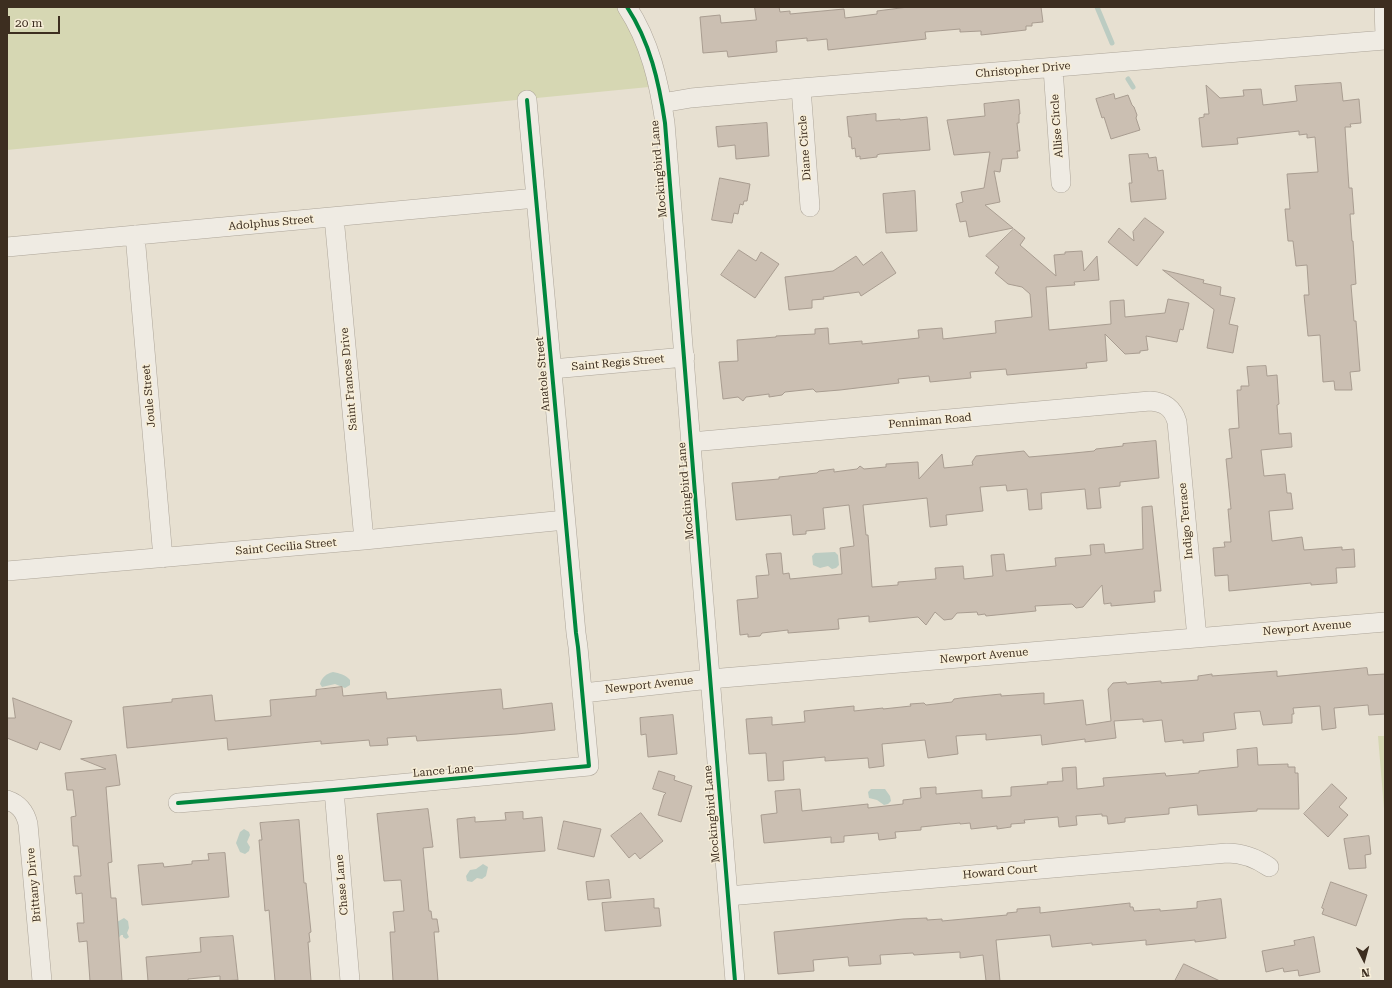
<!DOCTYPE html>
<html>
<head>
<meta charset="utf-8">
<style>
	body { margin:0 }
	#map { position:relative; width:1392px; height:988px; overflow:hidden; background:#e7e0d1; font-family:"Roboto Serif",serif }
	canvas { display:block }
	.frame { position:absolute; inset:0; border:8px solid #3d2e20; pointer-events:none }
	.north { position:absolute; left:1344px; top:940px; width:40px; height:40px; -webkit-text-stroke:3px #f7eed8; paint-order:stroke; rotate:174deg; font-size:11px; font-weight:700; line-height:16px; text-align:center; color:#3d2e20 }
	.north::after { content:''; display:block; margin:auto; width:14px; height:18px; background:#3d2e20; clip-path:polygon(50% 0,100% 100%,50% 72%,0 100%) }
	.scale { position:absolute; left:8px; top:16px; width:52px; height:18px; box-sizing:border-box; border:2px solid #3d2e20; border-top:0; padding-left:5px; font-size:12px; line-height:14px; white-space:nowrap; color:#3d2e20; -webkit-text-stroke:3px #f7eed8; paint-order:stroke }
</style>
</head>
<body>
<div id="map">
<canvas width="1392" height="988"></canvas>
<div class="frame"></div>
<div class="north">N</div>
<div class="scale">20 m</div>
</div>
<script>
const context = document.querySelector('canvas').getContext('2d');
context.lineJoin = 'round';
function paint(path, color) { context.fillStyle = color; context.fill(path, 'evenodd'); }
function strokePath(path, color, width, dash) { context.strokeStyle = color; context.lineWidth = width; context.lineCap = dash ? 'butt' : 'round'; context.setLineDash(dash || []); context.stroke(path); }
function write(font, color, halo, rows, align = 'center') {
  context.font = font + ' "Roboto Serif",serif'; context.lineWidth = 3; context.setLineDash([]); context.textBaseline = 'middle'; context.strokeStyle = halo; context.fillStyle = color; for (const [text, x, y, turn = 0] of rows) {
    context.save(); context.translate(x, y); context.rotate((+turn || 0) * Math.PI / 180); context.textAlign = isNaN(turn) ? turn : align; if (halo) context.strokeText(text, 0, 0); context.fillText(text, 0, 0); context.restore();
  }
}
paint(new Path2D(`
	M7,7h620l32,79 -652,64z
	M1378,736h7v85z`), '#d6d7b3');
paint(new Path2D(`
	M835,552l3,3 1,10 -3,3 -4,1 -4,-3 -8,2 -7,-3 -1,-9 3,-3z
	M333,672c6,1 13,3 17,8v5l-5,3 -10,-4 -13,3 -2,-3c2,-7 6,-10 13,-12z
	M871,789h14l5,7 1,5 -3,3 -4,1 -7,-5 -8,-2 -1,-6z
	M244,829l5,3 1,3 -3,7 3,5 -1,4 -4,3 -5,-2 -4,-9 4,-11z
	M483,864l5,3 -2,9 -4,3 -5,-1 -5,4 -5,-1 -1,-5 4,-6 6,-1z
	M124,918l4,3 1,7 -2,5 2,4 -3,2 -3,-2v-2h-2l-3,4 -1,-17z`), '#bcccc2');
strokePath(new Path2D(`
	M1097,7l15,36
	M1128,79l5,8`), '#bcccc2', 5);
const building = new Path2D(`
	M755,7h24l1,5 10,-1v3l54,-5 1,9 32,-4v-3l31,-4h133l2,15 -11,1v3h-6v4l-45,5v-4l-21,1v-3l-35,3 1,7 -98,11 -1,-11 -20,2v-3l-31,3 1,11 -49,5 -1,-6 -24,2 -3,-36 20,-2 1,8 35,-3z
	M1341,83l2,18 16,-2 2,24 -11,1 1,3h-6l4,61h3l2,26h-4l2,27h1l3,43 -5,1 3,36h2l4,50 -10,1 2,18h-17l-1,-9 -11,1 -3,-47 -12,1 -4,-41h5l-2,-30 -11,1 -3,-25h-5l-3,-32h5l-3,-35 31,-2 -3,-35 -8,1v-4l-8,1v-4l-62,7 1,6 -36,3 -3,-29 5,-1v-3h5l-3,-29 14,13 24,-2 -1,-6 18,-1 2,16 34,-4 -2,-15z
	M1114,94l1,5 13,-4 4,10 2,2 3,8 -1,3 4,12 -29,9 -7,-22 -2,1 -6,-19z
	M1019,100l1,14h-1v9h-2l3,28h-3l1,7 -16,1 -2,13 -6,-1 6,31 -15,3 28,23 -44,9 -3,-16 -6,1 -4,-18 7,-2 -2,-10 23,-4 6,-36 -36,3 -7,-35 38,-4 -1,-12z
	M876,114v7l24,-2v1l27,-3 3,33 -50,4 -3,1v2l-17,2v-3l-4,1 -1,-9 -3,1 -1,-12h-2l-2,-20z
	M767,123l2,33 -33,3 -1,-14 -17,2 -2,-20z
	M1148,154l1,4 7,-1 2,14 5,-1 3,29 -35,3 -2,-19h3l-3,-28z
	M720,178l30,6 -3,17h-3l-1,4 -3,-1 -2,10 -4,-1 -2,10 -20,-3z
	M915,191l2,40 -31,2 -3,-39z
	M1145,218l19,14 -27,34 -29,-24 11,-14 15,13 -1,-9z
	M1014,229l11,9 -5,7 36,31 -2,-21 11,-1v-2l17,-1 2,20 13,-15 2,24 -25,2 1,3 -29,2 3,43 62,-6 -1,-23 14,-1 1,17 40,-4 3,-14 21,4 -6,27 -3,-1 -3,13 -31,-6 2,14 -8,1v2l-15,1 -20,-20 2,27 -21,2 1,5 -80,7 -1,-6 -36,3 1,6 -41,4 -1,-6 -31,3 1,4 -59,7 -24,2 -3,-3 -28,3 -3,3 -13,2v-3l-23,3 -3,4 -5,-4 -15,2 -4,-37 19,-1 -1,-21 39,-3v-1l39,-2v-5l13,-1 1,16 33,-3v3l57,-6 -1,-8 24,-2 1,11 53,-6 -1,-12 37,-4 -2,-23 -8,-7 -14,-3 -13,-11 4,-6 -13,-11z
	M739,250l17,11 5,-9 18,12 -24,34 -34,-23z
	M882,252l14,21 -35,23 -2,-4 -36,5 1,2 -12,1v8l-23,2 -4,-33 48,-6 23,-15 7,9z
	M1163,270l41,10 -1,3 18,4 -1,8 15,3 -6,26 9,2 -5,27 -26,-5 7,-38z
	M1266,366l1,10 10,-1 2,29 -2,1 2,29 12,-1 1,14 -31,3 3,26 21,-2 2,19h4l2,16 -24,2 3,30 30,-4 2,13 38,-3v3l12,-1 1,18 -19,1 1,15 -26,2v-2l-82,8 -1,-16 -13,1 -2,-28 12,-1 -1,-5h7l-3,-33h3l-5,-50 6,-1 -3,-29 10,-1 -2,-38h4v-4h8l-2,-19z
	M1156,441l3,37 -39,4v4l-21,2 2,20 -14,1 -2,-20 -44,4 1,16 -13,1 -2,-21 -20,2 -1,-6 -26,2 3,24 -37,4 1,10 -17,2 -3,-29 -64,7 3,30h2l4,52 26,-2v-3l38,-3 -1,-11 28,-2 1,13 29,-3 -2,-21 13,-1 2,17 50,-5 -1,-8 36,-3 -1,-10 14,-1 1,9 38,-4 -1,-42 10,-1 9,85h-7l1,11 -44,4v-3l-7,1 -2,-19 -19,22 -7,1 -4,-4 -37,2 1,5 -50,5 -1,-2 -7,1 -1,-3 -20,1 -5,6 -8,1 -9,-8 -9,13 -8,-8 -49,5v-6l-31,3 1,10 -51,4v-3l-26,3 -2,3 -12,1v-3l-8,1 -3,-35 21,-2 -2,-22 13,-1 -3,-21 15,-1 2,21 6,-1 1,6 52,-5 -2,-26 14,-2 -5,-41 -26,3 2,21 -19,2v3l-13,1 -2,-20 -55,5 -4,-37 47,-4v-2l38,-4 2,-2 15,-2v3l23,-3 3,-3 4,3 22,-2v-3l32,-2 1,17 23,-25 2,14 29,-3 -1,-3 4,-6 48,-5 5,6 35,-3 30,-3 2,-2 27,-3v-2z
	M1367,668l1,7 17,-1v40l-16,1 -1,-10 -34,3 2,20 -14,2 -2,-24 -27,2 1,6h-2v9l-29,2 -3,-14 -26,2 2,16 -33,4 1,8 -21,2v-3l-18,2 -3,-22 -19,2v-3l-29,2 2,17 -31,4v-3l-43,6 -1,-10 -55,5v-6l-30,2 2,18 -30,4 -3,-18 -43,4 2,22 -15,2 -1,-10 -43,3v-4l-42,4 1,19 -16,1 -2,-28 -17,1 -3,-35 26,-2v8l33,-3 -1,-11 50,-5v5l29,-3v1l28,-3 -1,-2 14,-1 2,2 26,-3 2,-3 7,-1 40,-4v2l43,-3v11l39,-4 3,25 25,-4 -3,-32 5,-6 13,-1 1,2 34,-3v2l37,-3v-4l14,-2v2l65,-5v5z
	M342,687l1,9 43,-4 1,7 114,-10 2,20 49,-6 3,27 -38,4 -100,7 -1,-5 -29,2 1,7 -18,1 -1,-6 -48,4v-3l-93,9 -1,-12 -100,10 -4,-41 49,-5v-3l40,-4 3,26 56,-5 -1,-16 46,-4v-6z
	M13,698l59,23 -12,29 -20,-8 -3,8 -30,-12v-20h8z
	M673,715l4,39 -29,3 -2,-23 -5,1 -1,-17z
	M1257,748l1,17 30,-1v3h7v6h3l1,36h-42v2l-59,4 -1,-10 -28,3v6l-44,4v4l-17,2 -1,-8h-5v-2l-26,2 1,9 -18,2 -1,-10 -34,3 1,3 -14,1v3l-14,2v-3l-26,3 -1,-6 -10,1v-1l-39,4v3l-26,2 1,6 -17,2 -1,-7 -34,3v6l-13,1v-6l-67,6 -3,-28 16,-2 -2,-22 25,-2 2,22 66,-7v4l35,-4v-4l18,-2 -1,-10 16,-1v7l46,-4v8l29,-2v-9l37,-3 -1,-2 16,-1 -1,-13 14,-1 1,22 27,-3 -1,-8 62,-5 1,3 33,-3v-2l39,-4 -1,-17z
	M116,755l4,30 -14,2 6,75 -4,1 3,35h5l6,83h-32l-3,-40 -8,1 -2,-19h7l-2,-30 -6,1 -2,-18h7l-3,-30h-5l-2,-29 5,-1 -3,-26h-6l-2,-17 41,-4 -25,-10z
	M659,771l16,5 -1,4 18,6 -11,36 -23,-7 6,-20 2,-2 -13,-4z
	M1332,784l15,14 -8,9 9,8 -20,22 -24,-23z
	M428,809l5,38 -10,1 6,63h2l1,8h5l2,13h-5l4,49h-45l-3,-49h5l-2,-20 11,-1 -3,-31 -17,1 -7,-67z
	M523,812v7l19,-2 3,34 -85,7 -3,-39 18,-2v5l31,-2 -1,-7z
	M641,813l22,28 -23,18 -5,-6 -6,5 -18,-22z
	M299,820l5,63h2l5,49 -2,1 1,9h-2l3,39h-36l-6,-71 -4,1 -6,-71h3l-2,-17z
	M564,821l37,8 -7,28 -36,-8z
	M1369,836l2,18 -6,1 1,13 -17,1 -5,-30z
	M225,853l4,44 -87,8 -4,-40 25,-2 1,4 28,-3v-3l17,-1 -1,-6z
	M609,880l2,18 -23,2 -2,-18z
	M1331,882l36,13 -11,31 -34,-12 2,-5 -2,-1z
	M654,899v9h5l2,18 -56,5 -3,-28z
	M1221,899l5,39 -31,4v-2l-49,5v-5l-54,5v-2l-40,4 -2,-12 -54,5 4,41h-14l-3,-26 -23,3v-6l-46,3 -1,-2 -33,2 1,9 -32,2 -1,-9 -35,3 1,11 -36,3 -4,-42 129,-13 24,-1v2l15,-1v2l65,-6v-2l10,-1v-3l23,-2v6l90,-10v4h3l1,4 26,-2v2l37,-3v-6z
	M233,936l5,44 -18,1v-5l-32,3v2h-40l-2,-24 55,-5 -1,-14z
	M1314,937l6,35 -21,4 -1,-6 -14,2 -1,-4 -17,4 -4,-21 33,-6 -1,-4z
	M1184,964l36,17h-45z`);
paint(building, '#cbbfb2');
strokePath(building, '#a89c90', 1);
const minor = new Path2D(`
	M627,7c23,35 32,75 38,116 24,286 45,572 70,858
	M1384,7l1,29
	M1053,68l8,115
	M801,88l9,119
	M662,103l29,-5 110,-10 584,-48
	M334,217l30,323
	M135,235l28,323
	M7,247l529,-49
	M552,369l133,-12
	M691,442l459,-41c15,1 23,7 27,21l20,216
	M7,571l357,-31 201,-20
	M583,693l127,-14 675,-57
	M334,790l16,191
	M7,800c12,4 18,11 21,24l14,157
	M178,803l156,-13 255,-24 -11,-119 -2,-14 -49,-533
	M728,896l499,-43c16,0 29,5 42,14`);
strokePath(minor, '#ada599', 20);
strokePath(minor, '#efebe3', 19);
strokePath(new Path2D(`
	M627,7c23,35 32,75 38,116 24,286 45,572 70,858
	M178,803l156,-13 255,-24 -11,-119 -2,-14 -49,-533`), '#00873e', 4);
write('11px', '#3d2e20', '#f7eed8', [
	["Christopher Drive",1023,70,-5],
	["Allise Circle",1057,126,-94],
	["Diane Circle",805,148,-94],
	["Mockingbird Lane",659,169,-95],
	["Adolphus Street",271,223,-5],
	["Saint Regis Street",618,363,-5],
	["Anatole Street",543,374,-95],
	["Saint Frances Drive",349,379,-95],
	["Joule Street",149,396,-95],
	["Penniman Road",930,421,-5],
	["Mockingbird Lane",686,491,-95],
	["Indigo Terrace",1186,521,-95],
	["Saint Cecilia Street",286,547,-5],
	["Newport Avenue",1307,628,-5],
	["Newport Avenue",984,656,-5],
	["Newport Avenue",649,685,-6],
	["Lance Lane",443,771,-5],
	["Mockingbird Lane",712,814,-95],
	["Howard Court",1000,872,-5],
	["Brittany Drive",34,885,-95],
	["Chase Lane",342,885,-95]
]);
</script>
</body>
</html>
